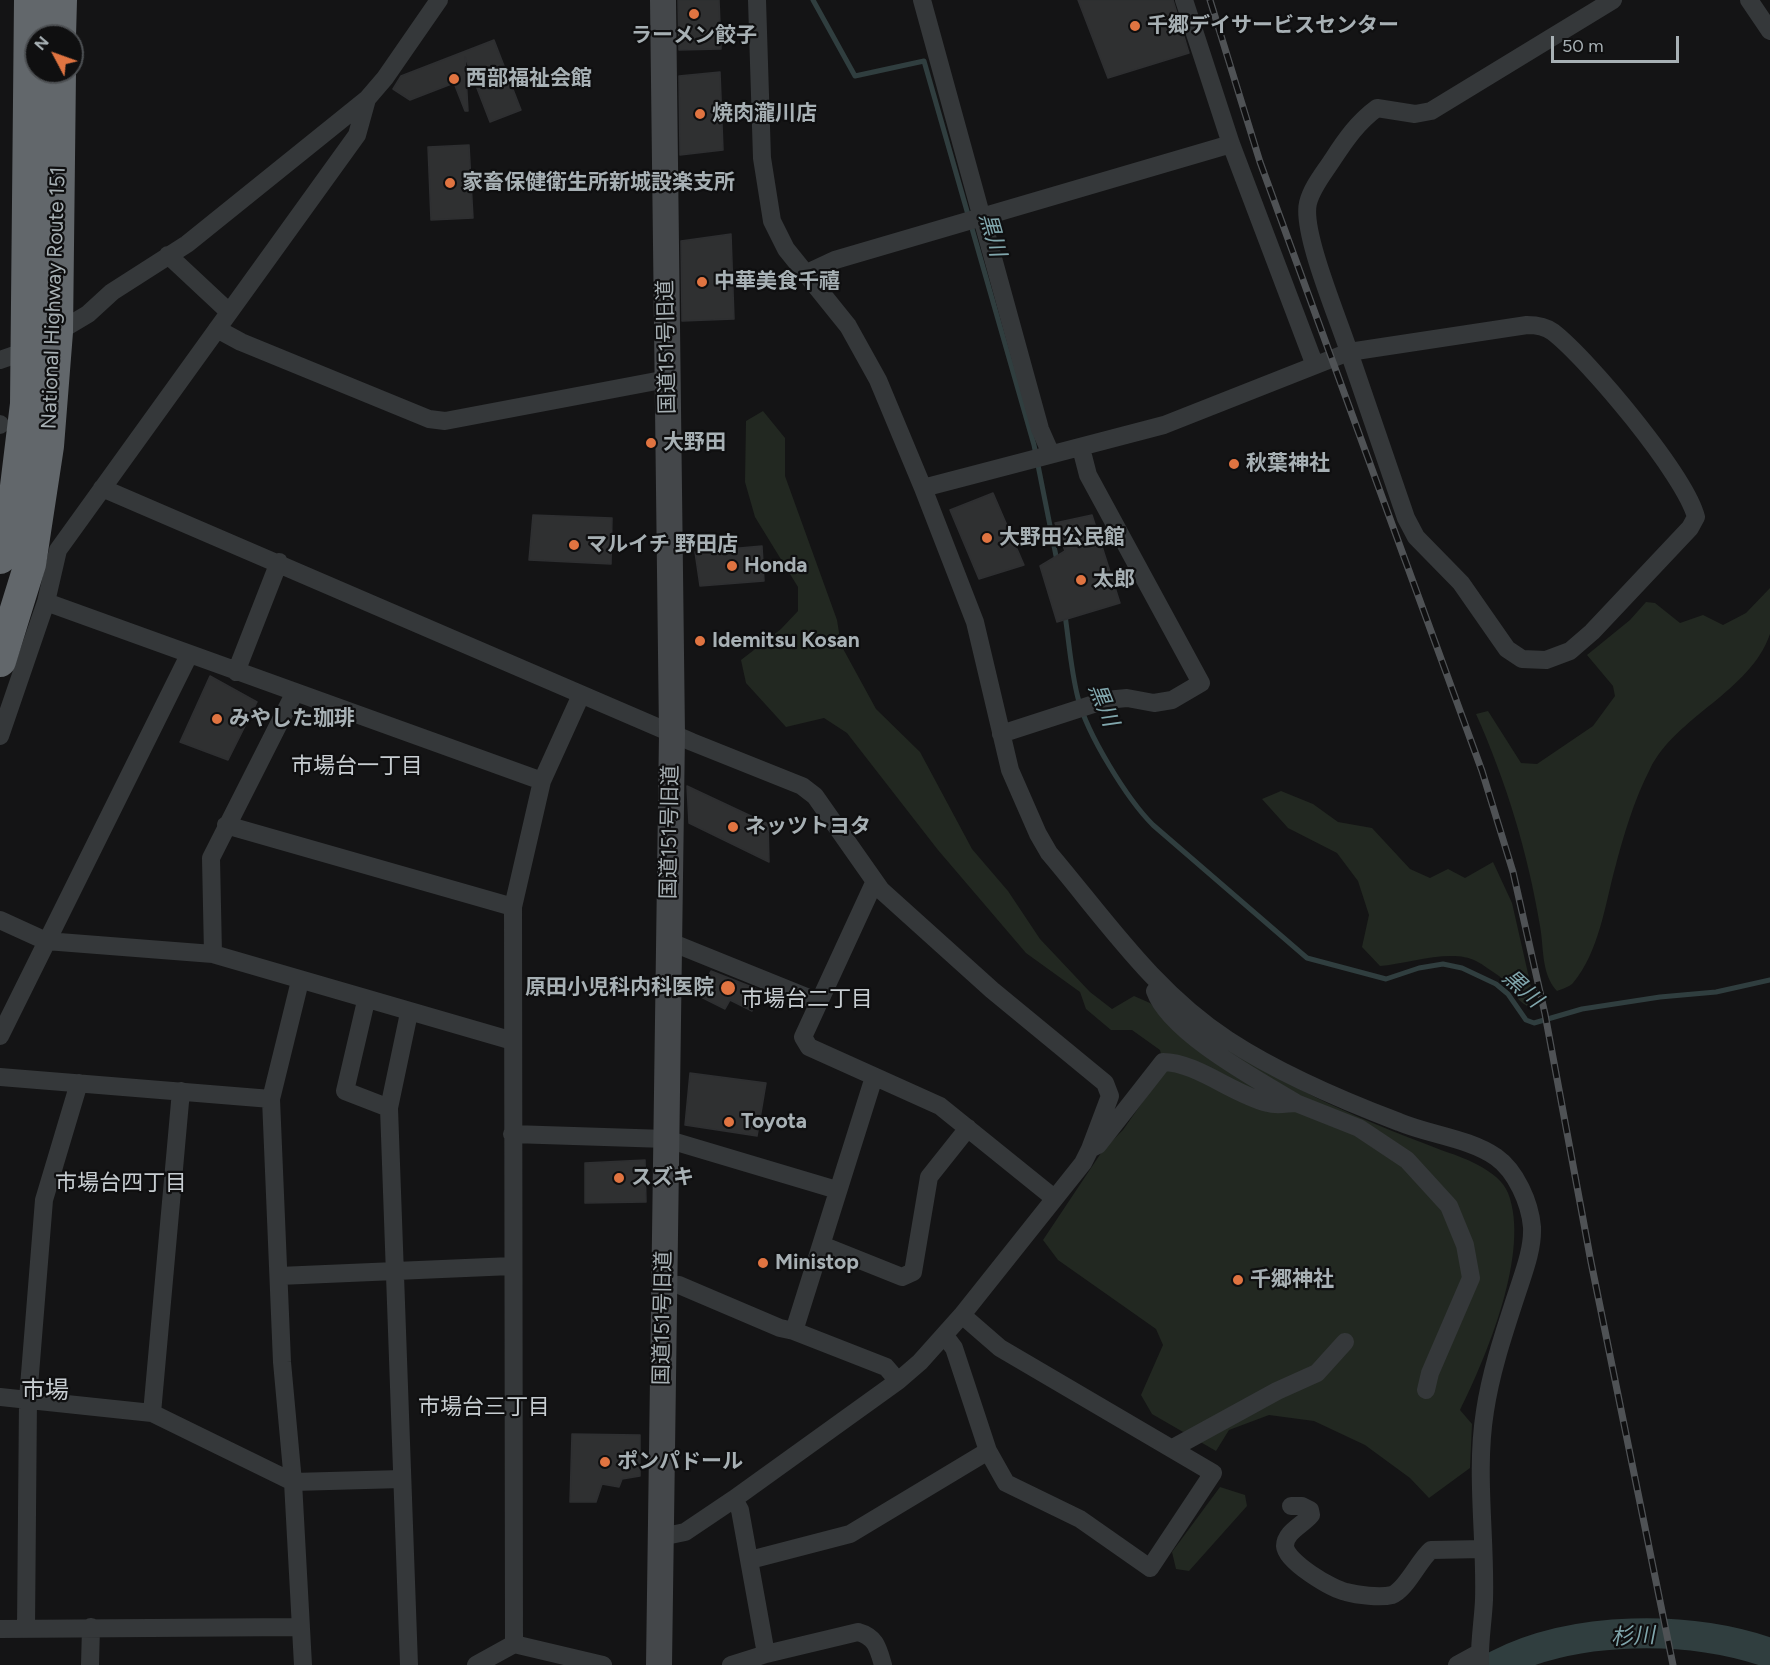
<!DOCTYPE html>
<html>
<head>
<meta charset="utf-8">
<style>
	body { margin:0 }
	#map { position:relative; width:1770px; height:1665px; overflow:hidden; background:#141415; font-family:Figtree,sans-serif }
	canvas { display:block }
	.north { position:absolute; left:24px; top:24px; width:60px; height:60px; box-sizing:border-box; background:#0f0f10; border:2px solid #4c4f52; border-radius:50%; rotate:311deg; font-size:16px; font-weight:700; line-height:24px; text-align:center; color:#a7b0b4 }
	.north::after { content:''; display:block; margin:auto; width:21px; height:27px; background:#e07441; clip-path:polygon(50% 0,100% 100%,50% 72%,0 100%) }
	.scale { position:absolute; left:1551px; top:36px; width:128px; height:27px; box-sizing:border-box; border:3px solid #a7b0b4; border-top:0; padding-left:8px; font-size:18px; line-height:21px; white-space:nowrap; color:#a7b0b4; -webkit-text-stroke:4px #0f0f10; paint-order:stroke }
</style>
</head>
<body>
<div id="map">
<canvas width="1770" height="1665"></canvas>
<div class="north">N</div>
<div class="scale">50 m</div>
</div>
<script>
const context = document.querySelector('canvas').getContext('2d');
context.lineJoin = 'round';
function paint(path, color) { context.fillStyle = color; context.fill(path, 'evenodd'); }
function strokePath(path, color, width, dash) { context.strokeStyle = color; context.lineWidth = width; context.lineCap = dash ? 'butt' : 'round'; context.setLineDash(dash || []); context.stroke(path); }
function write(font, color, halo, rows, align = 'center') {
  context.font = font + ' Figtree,"Noto Sans JP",sans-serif'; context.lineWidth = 4.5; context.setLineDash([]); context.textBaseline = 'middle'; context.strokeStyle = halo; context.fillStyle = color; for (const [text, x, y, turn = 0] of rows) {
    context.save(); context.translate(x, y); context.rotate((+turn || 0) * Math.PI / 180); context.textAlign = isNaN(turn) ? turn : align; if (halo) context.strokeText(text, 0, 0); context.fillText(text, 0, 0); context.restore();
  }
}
paint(new Path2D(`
	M763,411l22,27v38l52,144 4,25 35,64 44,43 52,97 36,42 32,48 50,53 22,17 22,-13 16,7 23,22 18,-5c39,25 78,54 120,75 42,21 86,38 130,55 21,7 58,20 67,43 23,58 -22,165 -48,217l12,14 -2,44 -41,30 -19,-20 -45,-33 -51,-24 -45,-6 -40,15 -13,21 -64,-37 -11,-19 22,-50 -7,-16 -98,-69 -15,-20 60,-90 20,-20 42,-60 -5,-20 -28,-20h-21l-25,-21 -6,-17 -54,-39 -88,-103 -91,-117 -23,-15 -38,9 -40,-44 -5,-23 40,-31 17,-18v-24l-43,-70 -10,-35 1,-61z
	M1770,588c0,13 0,34 0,46 -20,58 -94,82 -120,135 -16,31 -26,65 -35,99 -10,37 -16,84 -42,115 -4,4 -11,6 -16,8 -16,-17 -13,-43 -17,-65 -12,-73 -34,-145 -64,-212l12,-3 33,52 16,1 56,-38 22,-30 -2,-10 -26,-31 43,-35 16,-18 9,1 25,20 23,-8 20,10 23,-12z
	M1281,791l32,13 25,18 34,6 38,41 20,9 18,-9 17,9 28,-16 19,41 20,88 -5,15c-13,-7 -16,-21 -28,-30 -8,-5 -15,-11 -23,-15 -24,-13 -69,3 -96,5l-18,-19 7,-32 -11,-34 -21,-28 -49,-25 -26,-29z
	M1220,1487l25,8 2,11 -58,65 -13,-2 -4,-17z`), '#222821');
strokePath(new Path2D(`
	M813,0l42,76 69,-15 110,384 23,116
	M1065,615c4,27 6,56 13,83 9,36 49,101 75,127l154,133 79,21 33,-11 24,-4 19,4 34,16 12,10 18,26 8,3 48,-14 78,-12 56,-5 54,-12`), '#303e3f', 5);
strokePath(new Path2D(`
	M1497,1665c78,-40 192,-40 273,-12`), '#303e3f', 30);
const building = new Path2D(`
	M678,0h41l2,49 -42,1z
	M1078,0h95l16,53 -81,25z
	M494,40l27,70 -31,12 -25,-65 3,54h-3l-11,-28 -44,17 -17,-11 8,-13z
	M720,72l3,78 -43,5 -1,-79z
	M469,145l4,73 -42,2 -3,-73z
	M731,234l3,85 -52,2 -1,-80z
	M993,493l31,72 -45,14 -29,-69z
	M533,515l79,3 -1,46 -82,-4z
	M1092,515l28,88 -63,19 -17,-56 25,-15 -10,-28z
	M762,546l2,35 -64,5 -5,-34z
	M210,676l47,26 -29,58 -48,-18z
	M687,786l81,38 1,38 -80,-39z
	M711,971l51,20 -10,20 -22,-11 -5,9 -26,-13z
	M690,1073l76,10 -9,53 -72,-11z
	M645,1160l1,42 -61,1v-40z
	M572,1434l68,1v41l-18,3 -3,8 -17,-3 -6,18h-26z`);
paint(building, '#2f3031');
strokePath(building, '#2e2f31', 1.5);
strokePath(new Path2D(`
	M757,0l5,158 10,63 14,28 62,77 30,54 45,108 52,134 35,148 28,64 11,19c56,66 105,139 179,187 52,34 113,60 171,82 31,13 69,16 97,35 20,14 34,46 36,70 1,23 -9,47 -16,69 -12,37 -25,75 -31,115 -10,62 1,127 -1,189 -1,22 -5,43 -4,65
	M922,0l118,429 11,25
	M1184,0l47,144 83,219
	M1749,0l21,31
	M168,255l61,57
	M805,274l30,-14 396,-116
	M1527,325c10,0 18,1 26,7 36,28 132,143 143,185l-6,11 -98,104 -22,19 -24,9 -24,-1 -15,-10 -46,-66 -45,-46 -10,-19 -57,-166z
	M217,329l24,13 188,77 16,2 222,-42
	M0,360l26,-9 62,-37 24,-22 75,-48 180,-145 18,-21 54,-78
	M0,424v1
	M102,488l590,254 110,44 13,10 66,94 111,100 113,93 5,13 -20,53
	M923,488l241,-63 185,-73c-10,-32 -48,-120 -41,-149 4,-16 16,-30 25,-44 13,-20 25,-37 44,-51l38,6 16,-3 182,-111
	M46,602l496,179
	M236,672l43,-110
	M581,695l-39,86 -29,126 1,737 89,21
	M1001,734l105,-34 21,-2 27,5 18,-3 29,-17 -113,-208 -7,-27
	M0,736l46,-134 12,-52 299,-415 10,-36
	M226,825l287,82
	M874,883l-71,154 6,10 131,59 114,92
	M0,920l46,21 167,13 300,87
	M668,945h10l141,57
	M213,954l-2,-96 84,-166
	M300,981l-29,118 11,263 11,120 10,183
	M366,1001l-21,90 44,17
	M0,1036l189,-381
	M0,1077l271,22
	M874,1077l-80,254 92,36 12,14
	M1296,1103l63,25 48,32 42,46 16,39 6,33 -41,95 -4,17
	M512,1134l154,5 171,51
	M822,1245l80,32 11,-5 16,-95 39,-49
	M279,1276l233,-10
	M664,1284l15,1 101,43 14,3
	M962,1315l121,-152 7,-14 8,-4 65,-83c33,0 71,33 105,41 9,3 20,0 28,0 -38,-23 -126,-70 -141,-112
	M0,1397l152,16 141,69 109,-3
	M152,1413l29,-322
	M1173,1448l104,-57 40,-18 28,-31
	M1291,1506h11l8,4 1,5c-8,10 -26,17 -26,31 1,16 47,43 61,46 11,3 34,6 46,3 14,-5 27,-35 39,-45l52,-1
	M661,1537l24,-5 49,-33
	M750,1560l100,-26 138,-83
	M26,1628l2,-229 16,-199 35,-117
	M0,1629l301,-2
	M90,1665l1,-38
	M409,1665l-20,-557 20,-95
	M476,1665l38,-21
	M731,1665l35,-11
	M883,1665c-5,-17 -7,-28 -25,-33l-92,22 -26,-144 -6,-11 164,-118 22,-19 42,-47 38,33 213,125 -63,95 -70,-49 -74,-36 -18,-32 -34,-103 -9,-12
	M1457,1665l22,-12`), '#35383a', 18);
strokePath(new Path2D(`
	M659,1665l13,-931 -9,-734`), '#44474a', 26);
strokePath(new Path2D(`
	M60,36l1,-36
	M0,558l14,-55 12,-99 4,-404
	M0,661l30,-97 18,-118 9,-114 3,-260`), '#62676b', 32);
const rail = new Path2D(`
	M1210,0l50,162 222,609 31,101 32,142 46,248 82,403`);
strokePath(rail, '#4f5255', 7);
strokePath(rail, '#0f0f10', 4.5, [14]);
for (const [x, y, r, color] of [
	[694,14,6,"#e07441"],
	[1135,26,6,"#e07441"],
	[454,79,6,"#e07441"],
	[700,114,6,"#e07441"],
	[450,183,6,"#e07441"],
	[702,282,6,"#e07441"],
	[651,443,6,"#e07441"],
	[1234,464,6,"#e07441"],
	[987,538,6,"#e07441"],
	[574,545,6,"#e07441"],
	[732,566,6,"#e07441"],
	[1081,580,6,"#e07441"],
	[700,641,6,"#e07441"],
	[217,719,6,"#e07441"],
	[733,827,6,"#e07441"],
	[728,988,8,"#e07441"],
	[729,1122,6,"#e07441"],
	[619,1178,6,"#e07441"],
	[763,1263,6,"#e07441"],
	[1238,1280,6,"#e07441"],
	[605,1462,6,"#e07441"]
]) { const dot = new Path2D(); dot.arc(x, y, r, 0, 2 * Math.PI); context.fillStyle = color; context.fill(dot); strokePath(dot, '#0f0f10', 2); }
write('bold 21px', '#a7b0b4', '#0f0f10', [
	["千郷デイサービスセンター",1147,26],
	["ラーメン餃子",694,36,"center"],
	["西部福祉会館",466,79],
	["焼肉瀧川店",712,114],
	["家畜保健衛生所新城設楽支所",462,183],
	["中華美食千禧",714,282],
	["大野田",663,443],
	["秋葉神社",1246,464],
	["大野田公民館",999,538],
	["マルイチ 野田店",586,545],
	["Honda",744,566],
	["太郎",1093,580],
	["Idemitsu Kosan",712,641],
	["みやした珈琲",229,719],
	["ネッツトヨタ",745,827],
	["原田小児科内科医院",714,988,"right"],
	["Toyota",741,1122],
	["スズキ",631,1178],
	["Ministop",775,1263],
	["千郷神社",1250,1280],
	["ポンパドール",617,1462]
], 'left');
write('21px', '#a7b0b4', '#0f0f10', [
	["National Highway Route 151",54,298,-88],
	["国道151号旧道",667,347,-91],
	["国道151号旧道",670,832,-89],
	["国道151号旧道",663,1318,-89]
]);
write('italic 22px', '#81a7ad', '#0f0f10', [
	["黒川",992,235,74],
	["黒川",1103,705,68],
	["黒川",1522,989,42],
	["杉川",1633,1637,-3]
]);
write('22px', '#c7cdd1', '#0f0f10', [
	["市場台一丁目",357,767],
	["市場台二丁目",807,1000],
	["市場台四丁目",121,1184],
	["市場台三丁目",484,1408]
]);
write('24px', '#c7cdd1', '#0f0f10', [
	["市場",45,1391]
]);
</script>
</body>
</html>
